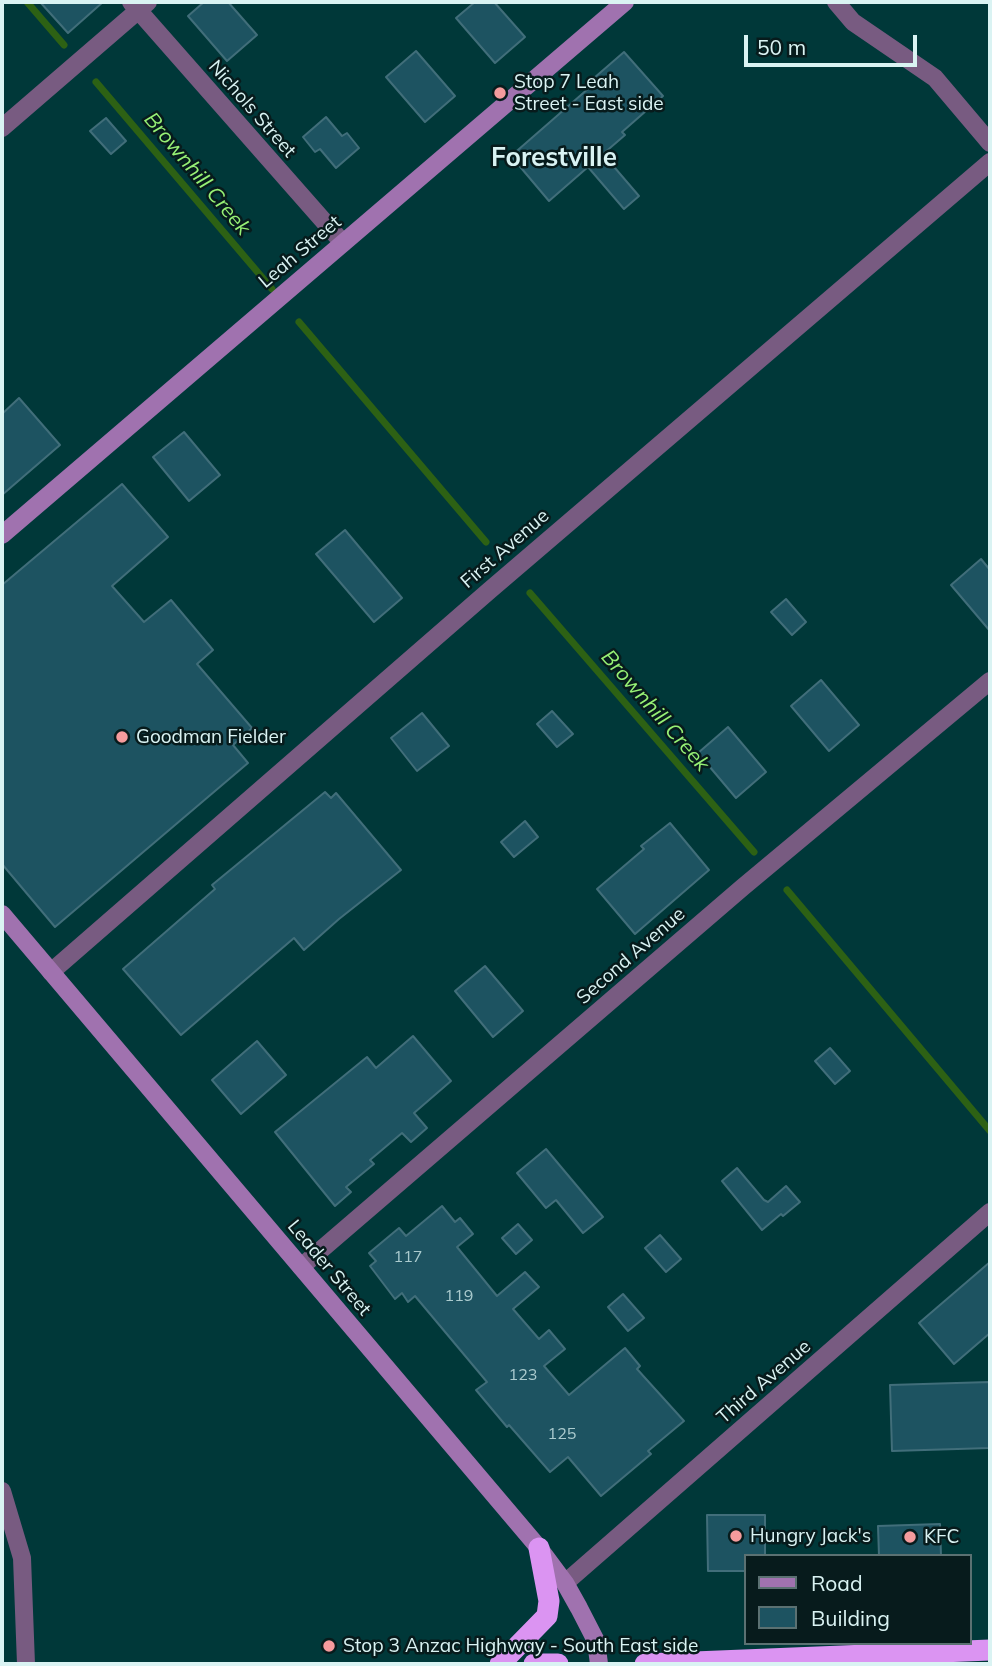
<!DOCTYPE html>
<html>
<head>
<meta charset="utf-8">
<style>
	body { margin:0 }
	#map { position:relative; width:992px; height:1666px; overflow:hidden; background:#003839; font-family:Mulish,sans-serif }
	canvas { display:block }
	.frame { position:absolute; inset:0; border:4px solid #daf3f3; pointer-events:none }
	.legend { position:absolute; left:744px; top:1554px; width:228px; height:91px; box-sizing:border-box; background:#071b1c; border:2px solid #5b7172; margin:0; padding:9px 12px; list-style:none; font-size:21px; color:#daf3f3 }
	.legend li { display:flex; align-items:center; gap:14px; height:35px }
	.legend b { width:35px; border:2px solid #5b7172 }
	.scale { position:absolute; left:744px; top:35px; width:173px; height:32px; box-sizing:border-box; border:4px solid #daf3f3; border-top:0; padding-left:9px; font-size:21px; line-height:24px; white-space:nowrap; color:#daf3f3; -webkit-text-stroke:5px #071b1c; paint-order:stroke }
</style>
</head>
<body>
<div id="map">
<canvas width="992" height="1666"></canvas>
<div class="frame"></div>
<ul class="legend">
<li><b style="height:9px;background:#a072af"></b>Road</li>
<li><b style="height:19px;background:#1d5361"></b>Building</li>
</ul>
<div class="scale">50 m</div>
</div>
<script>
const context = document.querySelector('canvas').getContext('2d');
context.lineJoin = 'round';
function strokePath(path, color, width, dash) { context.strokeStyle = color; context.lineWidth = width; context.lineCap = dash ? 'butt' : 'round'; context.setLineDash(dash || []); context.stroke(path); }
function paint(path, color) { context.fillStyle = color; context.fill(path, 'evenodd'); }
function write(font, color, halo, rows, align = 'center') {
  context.font = font + ' Mulish,sans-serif'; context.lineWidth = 5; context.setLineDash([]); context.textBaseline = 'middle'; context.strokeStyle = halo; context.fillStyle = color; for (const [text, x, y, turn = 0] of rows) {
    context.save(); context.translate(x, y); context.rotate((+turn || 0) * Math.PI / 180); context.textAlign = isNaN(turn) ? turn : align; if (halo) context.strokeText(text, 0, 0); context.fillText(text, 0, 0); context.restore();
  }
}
strokePath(new Path2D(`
	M27,2l37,43
	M96,82l176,207
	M299,322l187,220
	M530,593l224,259
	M787,890l203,241`), '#2d6114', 7);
const building = new Path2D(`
	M40,2h63l-35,31z
	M204,2h24l29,33 -30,26 -39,-45z
	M475,2h19l31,35 -30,26 -39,-45z
	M416,51l39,45 -30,26 -39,-45z
	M624,52l39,44 -41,36 3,3 -22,19 36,42 -15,13 -36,-42 -39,34 -38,-45 86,-75 -3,-3z
	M326,117l16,19 5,-3 12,15 -23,20 -16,-19 -5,3 -12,-15z
	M106,118l20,23 -15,13 -21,-23z
	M19,398l41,47 -58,50v-81z
	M184,432l36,43 -31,26 -36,-44z
	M122,484l46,53 -56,49 32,36 27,-22 42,50 -16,14 55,64 -19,17 15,18 -193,164 -53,-63v-279z
	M345,530l57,68 -28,24 -58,-68z
	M981,559l9,11v61l-39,-46z
	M786,599l20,23 -14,13 -21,-23z
	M821,680l38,45 -30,26 -38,-45z
	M552,711l21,23 -16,13 -20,-23z
	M422,713l27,33 -32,25 -26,-33z
	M728,727l38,45 -30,26 -38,-45z
	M325,792l6,6 5,-5 65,77 -62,49 -35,31 -10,-12 -113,97 -58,-66 92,-80 -3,-4z
	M525,821l13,16 -24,20 -13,-15z
	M670,823l39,47 -74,64 -38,-45 47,-40 -3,-3z
	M485,966l38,45 -30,26 -38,-46z
	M413,1036l38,45 -37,32 13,15 -16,14 -9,-9 -32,27 4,4 -28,23 5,5 -16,14 -60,-74 92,-75 9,11z
	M257,1041l29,34 -45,39 -29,-34z
	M830,1048l20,23 -15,13 -20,-23z
	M546,1149l57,68 -20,16 -27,-33 -10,8 -29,-35z
	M737,1168l27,32 4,2 18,-16 14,16 -17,14 -2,-2 -19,16 -40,-49z
	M442,1206l13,16 5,-4 13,16 -16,13 40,49 28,-24 14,15 -26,22 26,30 10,-9 16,19 -21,17 25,29 56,-47 15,18 -3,3 47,52 -36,30 3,3 -50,42 -33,-39 -18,15 -41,-47 -2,2 -31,-37 11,-8 -72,-86 -7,6 -6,-9 -7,6 -25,-33 6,-5 -7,-8 30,-25 7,8z
	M518,1224l14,16 -16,14 -14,-16z
	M660,1235l21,24 -15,13 -21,-24z
	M990,1262v71l-36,31 -35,-41z
	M623,1294l21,24 -16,13 -20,-24z
	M990,1382v66l-98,3 -2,-66z
	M707,1515h58v41h-20v15h-37z
	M940,1524l1,32h-62l-1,-30z`);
paint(building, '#1d5361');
strokePath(building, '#416e7a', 2);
strokePath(new Path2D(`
	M131,2l212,241
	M836,2l17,20 82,56 55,65
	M2,128l146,-126
	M51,972l439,-382 500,-428
	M301,1267l442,-380 247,-206
	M2,1491l20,67 4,106
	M565,1583l425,-371`), '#785b81', 18);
strokePath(new Path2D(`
	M2,535l623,-533
	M2,914l537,634 26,35 14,25 17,33 3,23`), '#a072af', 18);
strokePath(new Path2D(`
	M500,1664l47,-48 2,-15 -10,-53
	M534,1664h24
	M645,1664l345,-14`), '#db94f2', 21);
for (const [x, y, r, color] of [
	[500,93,7,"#f59b9d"],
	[122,737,7,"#f59b9d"],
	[736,1536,7,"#f59b9d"],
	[910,1537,7,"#f59b9d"],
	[329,1646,7,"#f59b9d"]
]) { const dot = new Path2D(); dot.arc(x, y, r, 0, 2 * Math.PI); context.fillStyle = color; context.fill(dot); strokePath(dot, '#071b1c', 2.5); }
write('16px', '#abcbce', null, [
	["117",408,1257],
	["119",459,1296],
	["123",523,1375],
	["125",562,1434]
]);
write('19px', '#daf3f3', '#071b1c', [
	["Stop 7 Leah",514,82],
	["Street - East side",514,104],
	["Goodman Fielder",136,737],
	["Hungry Jack's",750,1536],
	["KFC",924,1537],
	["Stop 3 Anzac Highway - South East side",343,1646]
], 'left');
write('19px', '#daf3f3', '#071b1c', [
	["Nichols Street",252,109,49],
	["Leah Street",300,252,-40],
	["First Avenue",505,549,-41],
	["Second Avenue",631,956,-41],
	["Leader Street",329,1268,50],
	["Third Avenue",764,1382,-41]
]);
write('italic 21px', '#96f075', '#071b1c', [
	["Brownhill Creek",197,174,50],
	["Brownhill Creek",655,711,49]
]);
write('bold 26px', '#daf3f3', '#071b1c', [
	["Forestville",554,158]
]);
</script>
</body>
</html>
